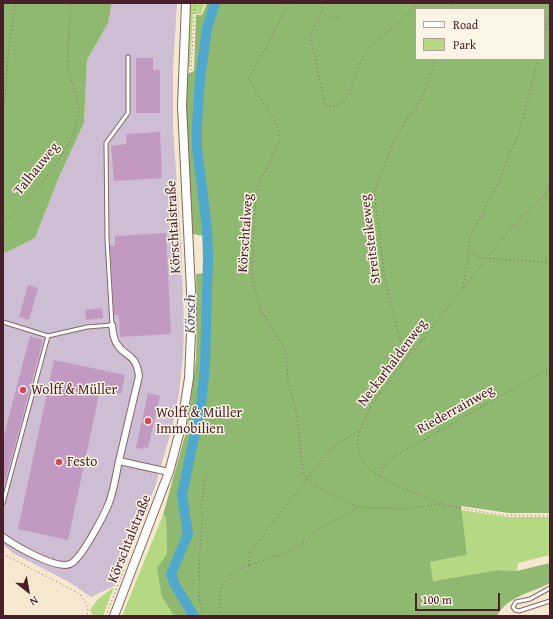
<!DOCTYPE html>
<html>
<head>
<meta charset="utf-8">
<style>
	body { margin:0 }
	#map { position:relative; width:553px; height:619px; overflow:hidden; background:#f5e8cf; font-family:"Gentium Book Plus",serif }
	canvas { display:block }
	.frame { position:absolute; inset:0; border:4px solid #4a1f2b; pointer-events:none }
	.legend { position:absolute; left:415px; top:8px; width:130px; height:52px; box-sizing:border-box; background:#fcf5e5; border:1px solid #b59f9b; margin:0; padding:5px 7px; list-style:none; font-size:12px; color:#4a1f2b }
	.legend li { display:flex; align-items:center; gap:8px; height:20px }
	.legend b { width:20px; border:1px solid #b59f9b }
	.north { position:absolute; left:8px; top:571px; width:40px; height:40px; -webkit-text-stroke:3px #fcf5e5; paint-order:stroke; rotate:149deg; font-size:11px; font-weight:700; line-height:16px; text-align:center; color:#4a1f2b }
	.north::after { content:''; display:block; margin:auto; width:14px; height:18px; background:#4a1f2b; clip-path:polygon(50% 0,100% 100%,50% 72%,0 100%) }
	.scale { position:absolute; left:415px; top:593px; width:85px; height:18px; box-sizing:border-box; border:2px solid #4a1f2b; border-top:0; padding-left:5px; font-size:12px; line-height:14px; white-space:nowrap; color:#4a1f2b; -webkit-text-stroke:3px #fcf5e5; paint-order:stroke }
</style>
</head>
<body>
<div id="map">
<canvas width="553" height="619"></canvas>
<div class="frame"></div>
<ul class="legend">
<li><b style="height:5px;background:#fff"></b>Road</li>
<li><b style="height:11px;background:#b4d982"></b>Park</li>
</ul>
<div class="north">N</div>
<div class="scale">100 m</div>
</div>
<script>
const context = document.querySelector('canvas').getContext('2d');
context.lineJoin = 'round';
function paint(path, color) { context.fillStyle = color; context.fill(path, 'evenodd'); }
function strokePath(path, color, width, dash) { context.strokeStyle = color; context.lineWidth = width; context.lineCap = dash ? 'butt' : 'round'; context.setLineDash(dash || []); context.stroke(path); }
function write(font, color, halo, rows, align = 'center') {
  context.font = font + ' "Gentium Book Plus",serif'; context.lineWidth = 3; context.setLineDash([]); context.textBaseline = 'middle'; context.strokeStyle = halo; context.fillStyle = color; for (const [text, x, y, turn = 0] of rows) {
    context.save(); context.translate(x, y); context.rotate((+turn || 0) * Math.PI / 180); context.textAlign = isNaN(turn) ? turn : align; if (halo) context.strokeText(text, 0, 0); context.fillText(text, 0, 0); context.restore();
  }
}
paint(new Path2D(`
	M112,3h65l-4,66v59l8,116 3,78 -1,35 -4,36 -7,35 -17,59 -39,98 -25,12 -22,-15 -56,-29 -10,-8v-291l32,-16 24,-61 25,-54 3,-63 21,-37z`), '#cdbed3');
paint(new Path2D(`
	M189,3h16l-4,11h-8l-3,53 -5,-1z
	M461,510l47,7h42v38l-32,8 -1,8 -19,-1 -66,11 -2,-19 37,-7z
	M163,515l3,2 1,37 -5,43 12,19h-52z
	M114,587l-11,29h-10l-3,-6 8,-11z`), '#b4d982');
paint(new Path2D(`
	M3,3h109l-4,20 -21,37 -3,63 -25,54 -24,61 -32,16z
	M207,3h343v510h-41l-48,-7 6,49 -37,7 3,19 65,-11 19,1 33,-8v20c-18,10 -43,13 -53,33h-323l-12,-19 -5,-29 10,-14 -1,-37 -3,-2 24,-87 9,-68 1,-40 -1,-46 9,-1 -1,-37 -11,-2 -6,-101v-59l7,-3 2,-56h6zM416,9h128v50h-128z`), '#8fb970');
strokePath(new Path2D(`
	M194,616l-19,-31 -4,-11 17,-40 -6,-39 19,-90 4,-39 3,-108 -1,-30 -10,-80v-23l3,-46 7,-51 8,-25`), '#51a8cd', 10);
paint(new Path2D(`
	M136,58h17v12h7v43h-24z
	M160,132l2,46 -48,3 -3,-35 15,-2v-10z
	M166,233l5,101 -51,3 -1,-22h-5l-4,-69h5v-10z
	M28,285l10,3 -9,32 -10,-3z
	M102,308l1,10 -17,2 -1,-10z
	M30,336l13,4 -39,146h-1v-47z
	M54,360l71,15 -4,19 -21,-4 -32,150 -50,-11z
	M148,393l12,3 -12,52 -4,-1 -1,2 -7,-1z`), '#c299c1');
const lane = new Path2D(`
	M3,322l45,14
	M3,503l45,-167 39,-9 25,-2 -5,-86 -1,-96 22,-30v-56
	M550,588l-20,11 -14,3 -3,5 2,3 4,1 31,-10`);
const street = new Path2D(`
	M112,325c1,6 1,14 5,19 9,15 18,7 22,32l-20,85 50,11
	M3,537c11,8 53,33 67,27 11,-4 34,-49 39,-61 5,-13 7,-29 10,-42`);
const secondary = new Path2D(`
	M114,616l55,-144 13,-49 7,-45 3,-67 -10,-205 4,-103`);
strokePath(lane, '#866564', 5);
strokePath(street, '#866564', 8);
strokePath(secondary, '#866564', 10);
strokePath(new Path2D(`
	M291,3l-3,3c-14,24 -25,49 -40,72l29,47 3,15 -20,42 -4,15 -4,64 1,21 8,28 25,42 2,30 9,32 6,58 4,7 9,8 41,20 47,2 38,-5
	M323,3l-1,8 -12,24 15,71c26,6 28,-29 36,-45 11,-24 42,-36 56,-58
	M451,9l1,-6
	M322,11c6,6 10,8 19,6
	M544,37l6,-25
	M538,59l-19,74 -23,54 -26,49 -1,7 1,8 8,7 72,4
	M191,70l4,-67
	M3,106l2,-8 4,-55 7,-40
	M3,222c25,-19 76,-78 76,-111 -1,-16 -10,-31 -11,-47 -1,-21 3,-41 2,-61
	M463,288l6,-38
	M410,354l-6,-5 -3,-6 -16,-64 -11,-88 23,-57 24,-34 15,-41
	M379,476l6,-12 7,-6 158,-90
	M441,504c-64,-28 -116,-36 -58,-115l128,-161 39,-39
	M444,505l56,10 50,1
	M3,554l77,40 8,14 -1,8
	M249,565l1,-13 79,-102 22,-15 9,-4
	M106,616l18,-47
	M204,616l-5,-18 1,-14 -1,-15 3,-52 -1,-14 5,-27
	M221,616l-1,-25 3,-7 12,-12 6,-4 42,-14 23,-13 11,-11 40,-22`), '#866564', 1, [1, 3]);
strokePath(lane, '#fff', 3);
strokePath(street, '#fff', 6);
strokePath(secondary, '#fff', 8);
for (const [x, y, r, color] of [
	[23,390,4,"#d1495b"],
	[148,421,4,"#d1495b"],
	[59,462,4,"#d1495b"]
]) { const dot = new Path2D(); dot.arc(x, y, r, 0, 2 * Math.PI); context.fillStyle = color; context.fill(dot); strokePath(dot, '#fcf5e5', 1.5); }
write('14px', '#4a1f2b', '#fcf5e5', [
	["Talhauweg",37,169,-51],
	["Körschtalstraße",174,227,-93],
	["Körschtalweg",246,233,-86],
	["Streitsteikeweg",371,239,-97],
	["Neckarhaldenweg",393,363,-53],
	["Riederrainweg",456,410,-29],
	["Körschtalstraße",130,539,-68]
]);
write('14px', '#4a1f2b', '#fcf5e5', [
	["Wolff & Müller",31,390],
	["Wolff & Müller",156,413],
	["Immobilien",156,429],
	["Festo",67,462]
], 'left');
write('italic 15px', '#4d566c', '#fcf5e5', [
	["Körsch",191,314,-89]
]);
</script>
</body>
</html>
